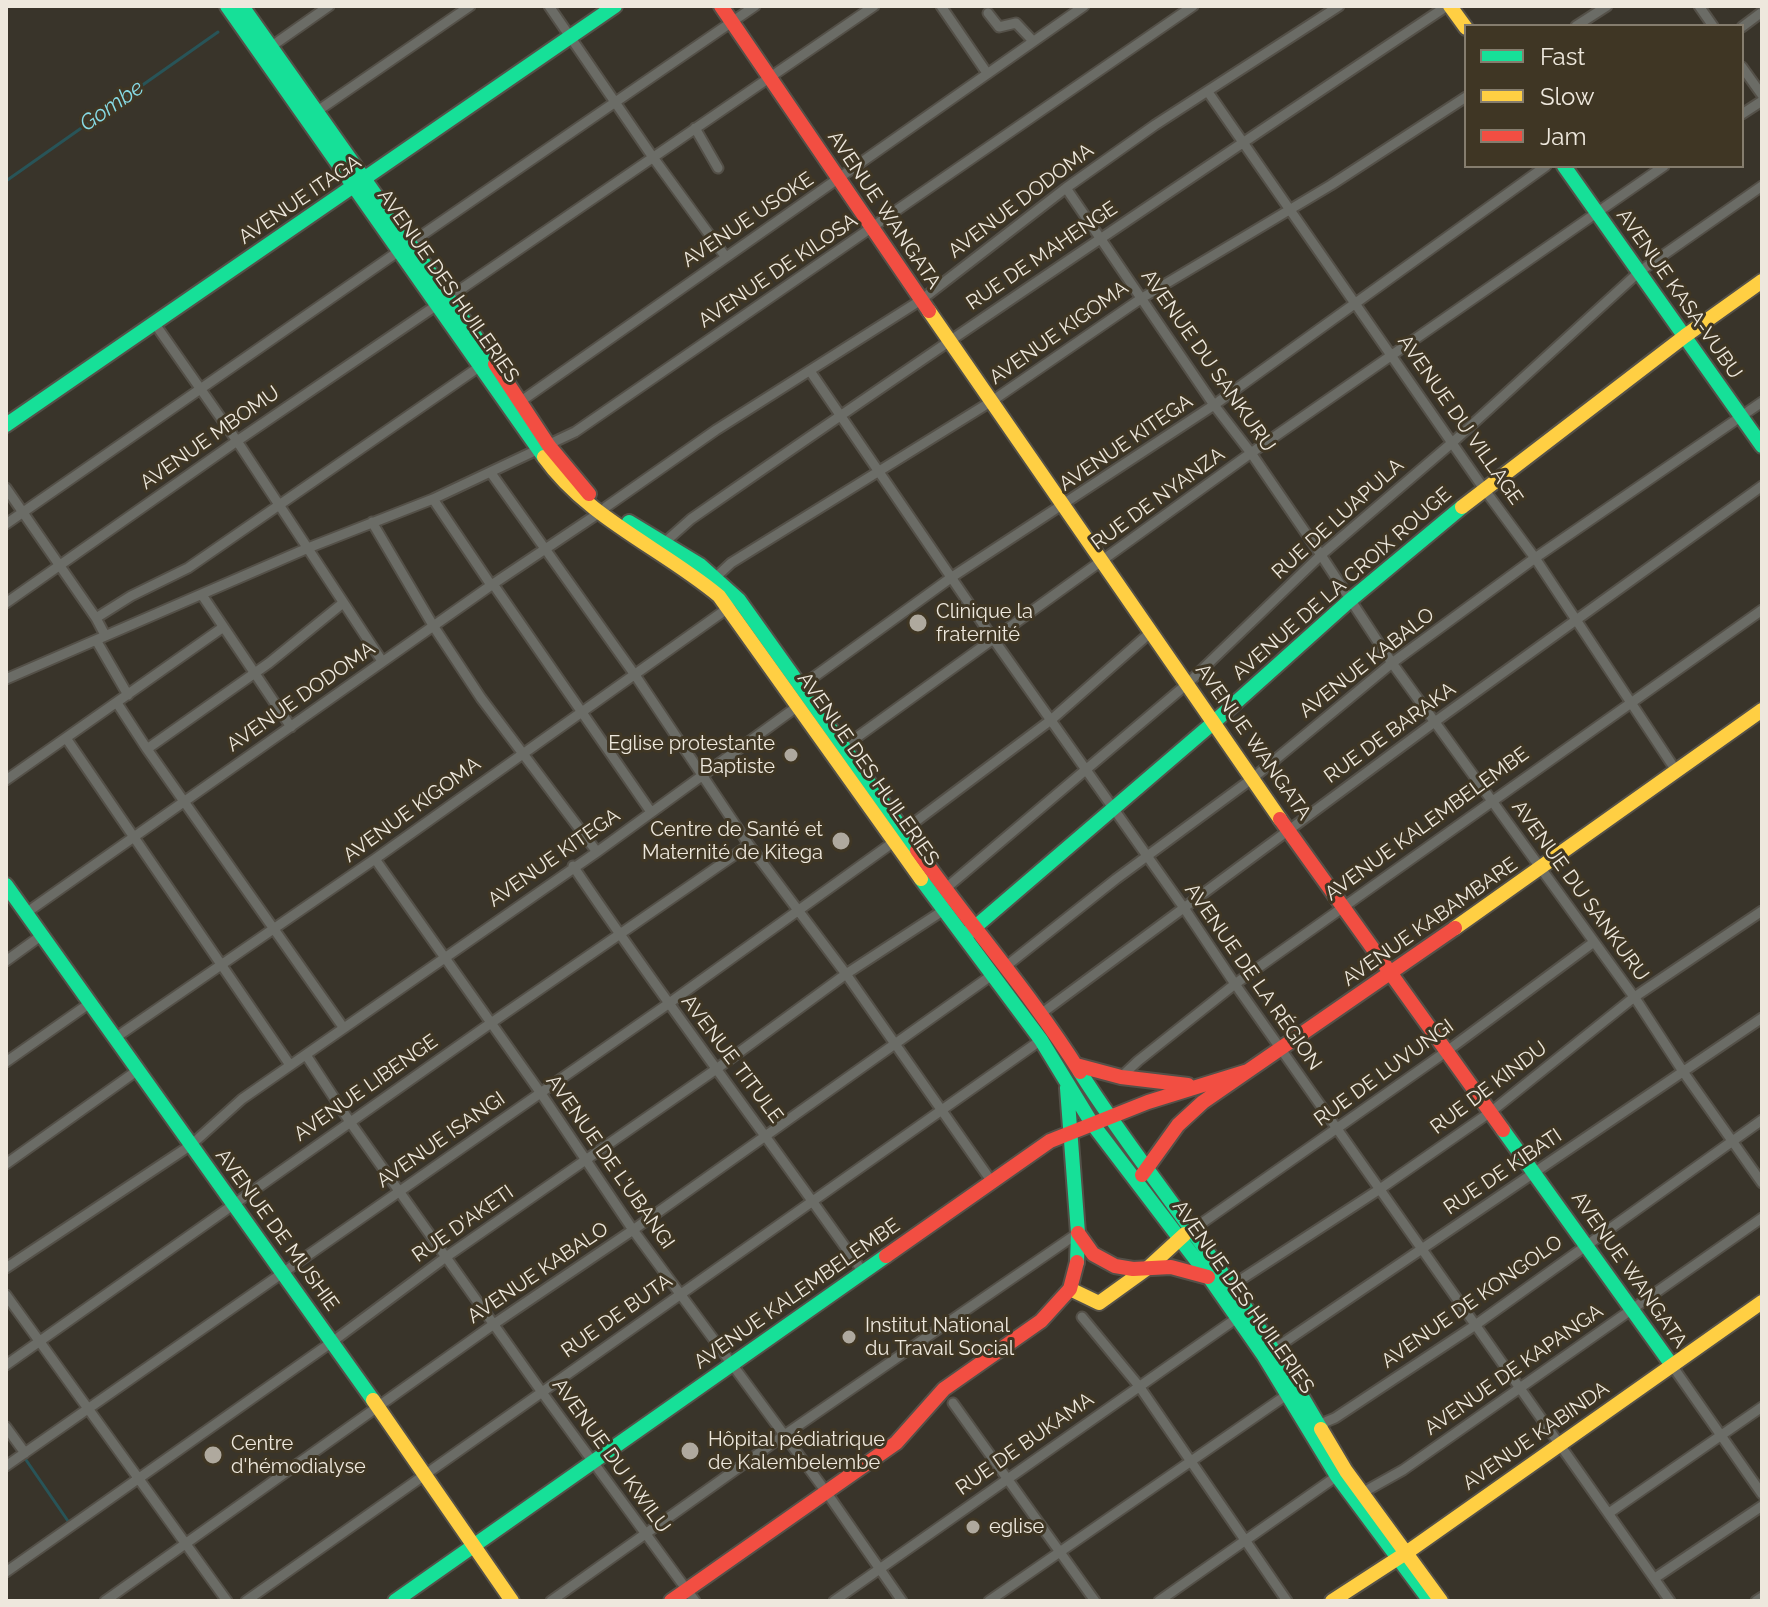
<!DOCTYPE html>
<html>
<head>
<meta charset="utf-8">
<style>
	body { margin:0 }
	#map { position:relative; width:1768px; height:1607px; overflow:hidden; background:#39342a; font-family:Raleway,sans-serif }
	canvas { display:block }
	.frame { position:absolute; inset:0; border:8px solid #eee8dd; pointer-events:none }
	.legend { position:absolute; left:1464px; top:24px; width:280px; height:144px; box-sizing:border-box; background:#3f3624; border:2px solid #857d6e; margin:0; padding:10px 14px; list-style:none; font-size:24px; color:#eee8dd }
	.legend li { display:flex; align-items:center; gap:16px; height:40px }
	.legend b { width:40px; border:2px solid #857d6e }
</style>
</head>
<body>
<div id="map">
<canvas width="1768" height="1607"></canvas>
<div class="frame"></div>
<ul class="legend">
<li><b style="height:10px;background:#16e098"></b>Fast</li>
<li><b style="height:10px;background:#ffcf43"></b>Slow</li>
<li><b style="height:10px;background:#f24e42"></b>Jam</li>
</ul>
</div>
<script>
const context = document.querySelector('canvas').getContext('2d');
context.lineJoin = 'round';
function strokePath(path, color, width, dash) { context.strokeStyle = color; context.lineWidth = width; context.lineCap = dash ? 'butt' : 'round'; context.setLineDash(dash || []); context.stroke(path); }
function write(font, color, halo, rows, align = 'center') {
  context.font = font + ' Raleway,sans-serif'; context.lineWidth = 6; context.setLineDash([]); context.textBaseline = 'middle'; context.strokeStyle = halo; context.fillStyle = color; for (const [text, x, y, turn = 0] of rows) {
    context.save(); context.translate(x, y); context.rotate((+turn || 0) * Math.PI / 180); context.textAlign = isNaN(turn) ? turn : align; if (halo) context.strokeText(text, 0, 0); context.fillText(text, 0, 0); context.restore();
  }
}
strokePath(new Path2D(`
	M6,181l212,-149
	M24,1457l46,67`), '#285458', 3);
const street = new Path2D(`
	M549,6l103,150 73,100
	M941,6l46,67
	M1699,6l14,20
	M988,13l11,14 17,-4 17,18
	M1576,26l31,-20
	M1742,27l20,-15
	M269,48l60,-42
	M1742,67l20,28
	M1208,92l276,397 51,69 142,214
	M316,112l154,-106
	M1742,114l20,-13
	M695,128l23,40
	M1066,188l148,217 37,48 70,102 71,108 245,338 47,72 78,110
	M409,244l346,-238
	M448,298l426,-292
	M155,324l82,117 145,220
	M810,371l184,269 190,268 51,76 435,617
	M517,404l567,-398
	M491,473l144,202 114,170 97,129 146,208
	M6,488l90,130 9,17
	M433,499l58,86
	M606,507l110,-77 205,-130 145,-112 89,-63 184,-119
	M372,522l62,105 47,71 116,154
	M6,524l393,-273
	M664,543l27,-24c250,-174 503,-344 756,-513
	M716,577l15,-14 261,-162 150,-103 189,-113 135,-88
	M493,584l158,228
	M202,595l89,132
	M6,603l231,-162 200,-136
	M96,618l35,-22 57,-28 291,-201
	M96,640l32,55
	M6,679l302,-131 125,-49 142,-67 618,-426
	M800,687l152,-110 262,-172 332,-239
	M117,703l30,46 196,278
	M66,738l224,327
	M842,748l409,-295 413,-287
	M147,749l122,-86 74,-60
	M6,780l216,-152
	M903,831l148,-111 100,-88
	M375,859l165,233 93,138 194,263 75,108
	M573,866c93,138 194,270 290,406
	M945,889l242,-205 134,-129 132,-113 186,-170 123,-86
	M26,913l467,-329 106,-71
	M6,961l36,-26
	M1005,967l111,-88 137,-101 139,-115 143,-105 227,-156
	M1042,1013l394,-292 326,-235
	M115,1038l260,-179 356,-253
	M306,1055l44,67 191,269 154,210
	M6,1062l84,-59
	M1121,1077l17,-16 97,-77 527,-374
	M6,1164l132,-94
	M1192,1230l255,-179 147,-109
	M6,1268l185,-123 51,-46 355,-247 201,-146
	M1231,1286l149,-97 112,-78 141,-113 129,-87
	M6,1295l221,306
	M1082,1317l57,69 148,215
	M1270,1352l492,-334
	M1671,1364l91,130
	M6,1365l485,-342 258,-178
	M953,1403l142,198
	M1318,1425l17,-7 139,-92 288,-206
	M6,1427l19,26
	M6,1466l662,-462 227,-163
	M1362,1493l41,-23 359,-252
	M1609,1513l153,-106
	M6,1572l326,-230 114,-85 269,-187 131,-96 98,-64
	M1655,1578l107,-72
	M105,1601l389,-277 139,-94 359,-255
	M246,1601l795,-561
	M551,1601l232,-165 295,-203
	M834,1601l403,-283
	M989,1601l299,-207
	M1159,1601l178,-125
	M1756,1601l6,-4`);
const fast = new Path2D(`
	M227,6l317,451
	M242,6l253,358
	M1564,166l198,280
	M6,425l609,-419
	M629,522l71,43 39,35 178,250
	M921,879l120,161 50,82 118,155 55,79 73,120 93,125
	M6,885l367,515
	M967,934l246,-211 136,-122 113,-94
	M1080,1072c34,54 73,104 110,156 48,65 91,132 131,201
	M1067,1088l11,145 -1,29
	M1503,1130l168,234
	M395,1601l491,-345`);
const slow = new Path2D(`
	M1450,6l16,22
	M929,311l351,508
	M544,457c43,61 119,92 175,139l202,283
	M1462,507l223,-171 77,-55
	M1455,928l307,-218
	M1070,1289l29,14 50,-36 36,-33
	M373,1400l139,201
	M1321,1429l25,42 95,130
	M1332,1601l74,-48 356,-251`);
const jam = new Path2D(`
	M721,6l208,305
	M495,364l54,82 40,48
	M1280,819l223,311
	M917,850c53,75 114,144 163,222
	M1076,1065l45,12 67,8
	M1142,1175l36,-50 25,-23 252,-174
	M1078,1233l15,21 22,12 18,3 38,-2 37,10
	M886,1256l164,-115 98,-39 100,-31
	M671,1601l225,-158 48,-54 97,-68 29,-32 7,-27`);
strokePath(street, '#545048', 13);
strokePath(fast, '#545048', 18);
strokePath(slow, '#545048', 18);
strokePath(jam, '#545048', 18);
strokePath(street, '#6b6c66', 9);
strokePath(fast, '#16e098', 14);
strokePath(slow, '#ffcf43', 14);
strokePath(jam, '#f24e42', 14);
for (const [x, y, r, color] of [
	[918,623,10,"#afa99e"],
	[791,755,8,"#afa99e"],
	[841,841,10,"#afa99e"],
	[849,1337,8,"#afa99e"],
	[690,1451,10,"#afa99e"],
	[213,1455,10,"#afa99e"],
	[973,1527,8,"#afa99e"]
]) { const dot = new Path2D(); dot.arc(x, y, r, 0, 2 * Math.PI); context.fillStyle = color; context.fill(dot); strokePath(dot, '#3f3624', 3); }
write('20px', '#eee8dd', '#3f3624', [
	["AVENUE ITAGA",300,200,-34],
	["AVENUE DODOMA",1021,201,-37],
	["AVENUE WANGATA",884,210,56],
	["AVENUE USOKE",748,220,-34],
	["RUE DE MAHENGE",1042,256,-34],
	["AVENUE DE KILOSA",778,271,-34],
	["AVENUE DES HUILERIES",448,286,55],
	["AVENUE KASA-VUBU",1679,294,55],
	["AVENUE KIGOMA",1059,333,-35],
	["AVENUE DU SANKURU",1208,361,55],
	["AVENUE DU VILLAGE",1460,420,55],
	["AVENUE MBOMU",210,438,-35],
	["AVENUE KITEGA",1126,443,-34],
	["RUE DE NYANZA",1158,499,-36],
	["RUE DE LUAPULA",1338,519,-42],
	["AVENUE DE LA CROIX ROUGE",1342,584,-41],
	["AVENUE KABALO",1367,663,-38],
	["AVENUE DODOMA",301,697,-35],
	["RUE DE BARAKA",1390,733,-36],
	["AVENUE WANGATA",1253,742,55],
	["AVENUE DES HUILERIES",868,769,55],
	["AVENUE KIGOMA",412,810,-36],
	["AVENUE KALEMBELEMBE",1427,824,-36],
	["AVENUE KITEGA",554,858,-35],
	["AVENUE DU SANKURU",1580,891,54],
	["AVENUE KABAMBARE",1430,922,-35],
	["AVENUE DE LA RÉGION",1253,977,55],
	["AVENUE TITULE",732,1059,53],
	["RUE DE LUVUNGI",1384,1073,-36],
	["AVENUE LIBENGE",366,1088,-35],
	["RUE DE KINDU",1489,1088,-37],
	["AVENUE ISANGI",441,1140,-35],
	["AVENUE DE L'UBANGI",610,1162,55],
	["RUE DE KIBATI",1503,1172,-34],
	["RUE D'AKETI",463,1224,-35],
	["AVENUE DE MUSHIE",277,1230,54],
	["AVENUE WANGATA",1629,1270,55],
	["AVENUE KABALO",538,1273,-34],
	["AVENUE KALEMBELEMBE",797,1294,-35],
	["AVENUE DES HUILERIES",1243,1297,55],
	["AVENUE DE KONGOLO",1472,1302,-35],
	["RUE DE BUTA",617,1316,-35],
	["AVENUE DE KAPANGA",1514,1370,-35],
	["AVENUE KABINDA",1536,1436,-35],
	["RUE DE BUKAMA",1025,1444,-35],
	["AVENUE DU KWILU",611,1456,54]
]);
write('20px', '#eee8dd', '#3f3624', [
	["Clinique la",936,612],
	["fraternité",936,635],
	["Eglise protestante",775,744,"right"],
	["Baptiste",775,767,"right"],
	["Centre de Santé et",823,830,"right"],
	["Maternité de Kitega",823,853,"right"],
	["Institut National",865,1326],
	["du Travail Social",865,1349],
	["Hôpital pédiatrique",708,1440],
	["de Kalembelembe",708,1463],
	["Centre",231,1444],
	["d'hémodialyse",231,1467],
	["eglise",989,1527]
], 'left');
write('italic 22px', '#87dbe5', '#3f3624', [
	["Gombe",112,106,-35]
]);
</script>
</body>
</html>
